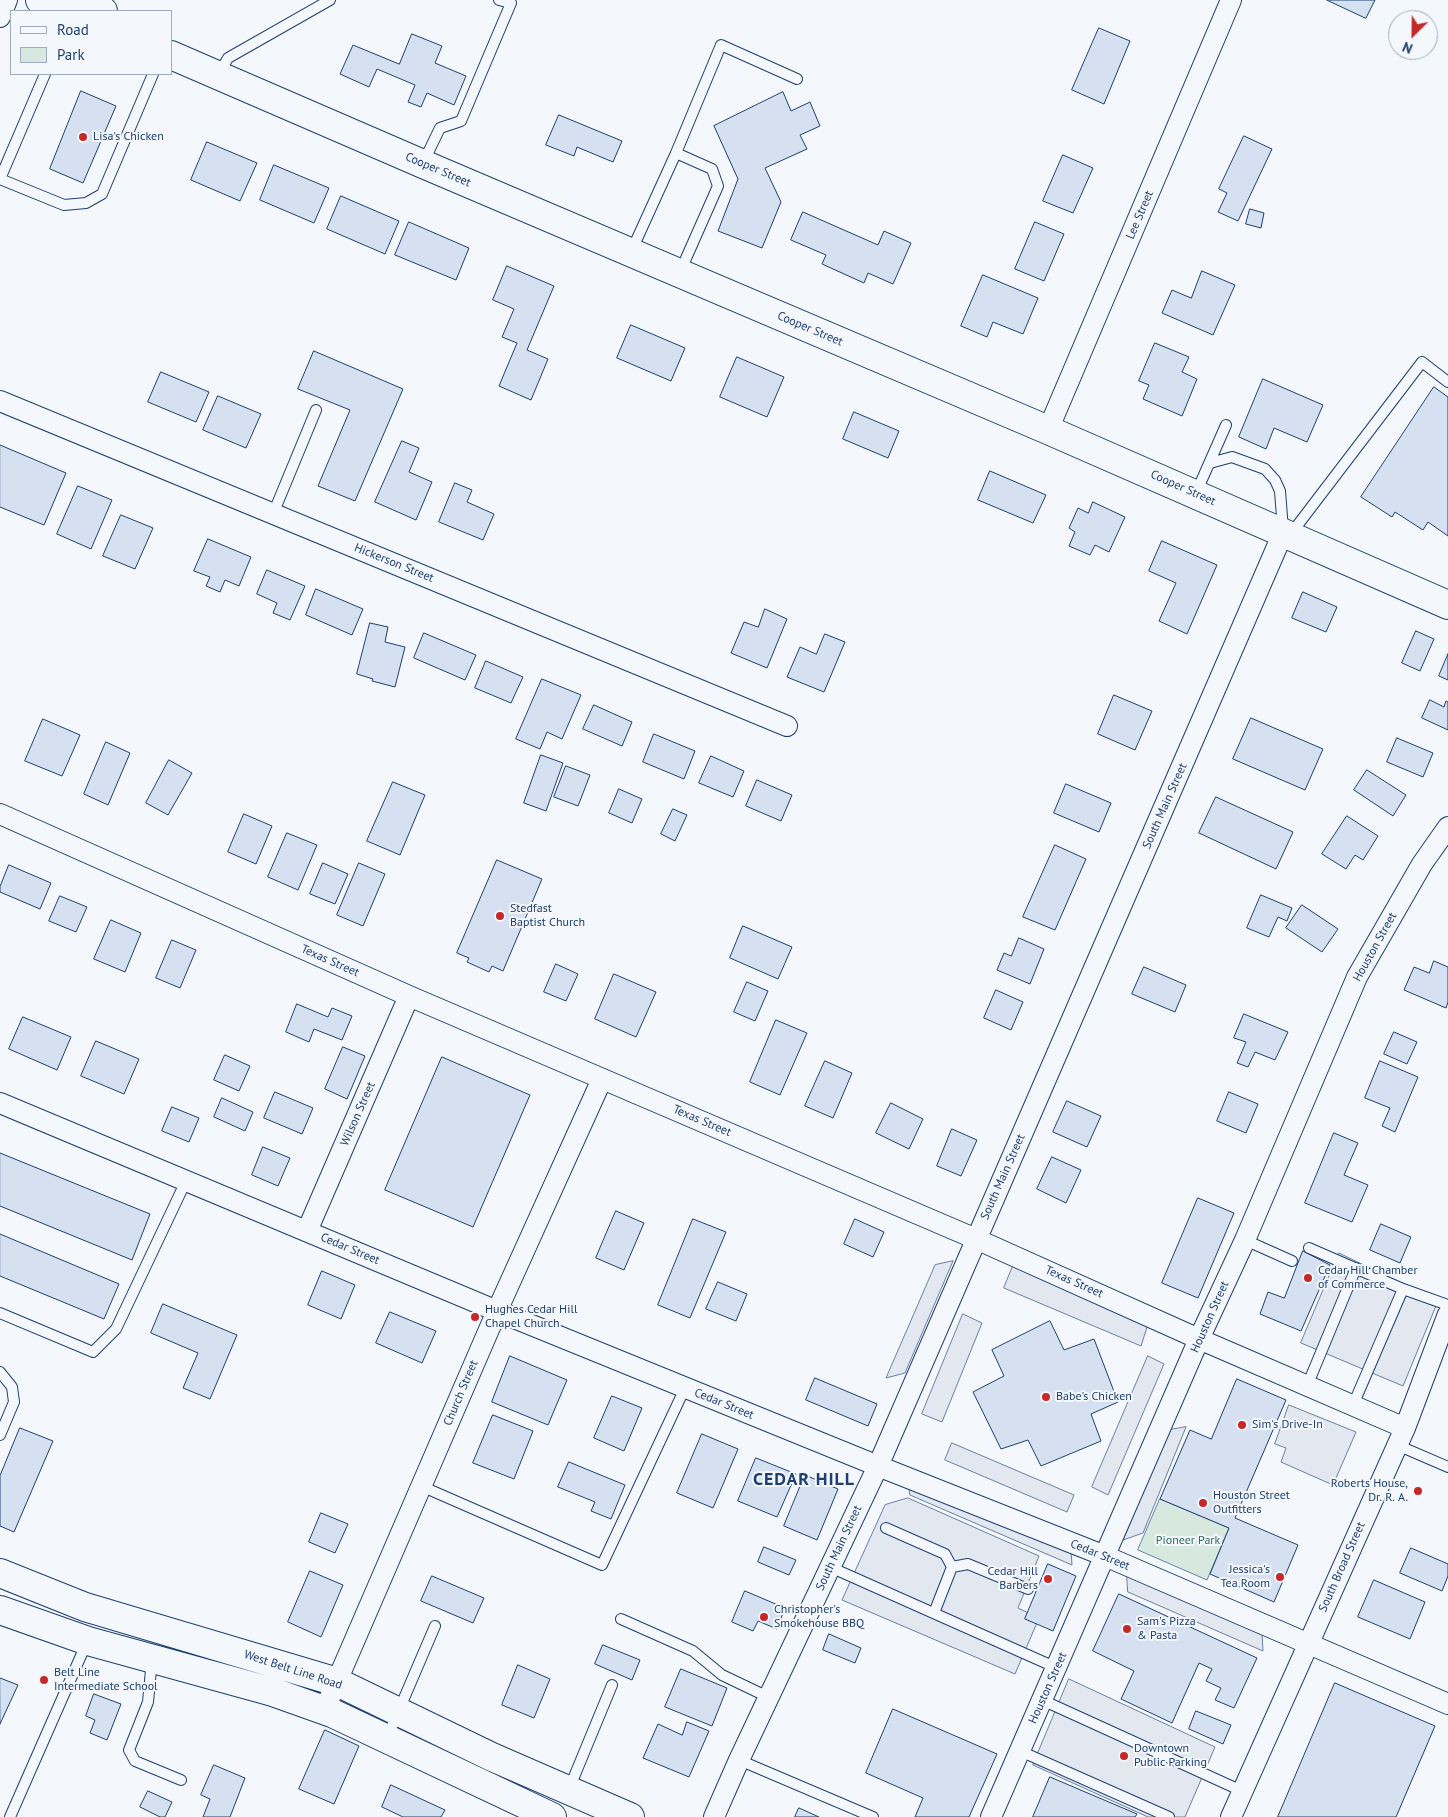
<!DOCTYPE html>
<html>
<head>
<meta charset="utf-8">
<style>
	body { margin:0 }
	#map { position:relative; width:1448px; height:1817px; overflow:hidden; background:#f4f7fb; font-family:"PT Sans",sans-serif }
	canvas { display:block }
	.legend { position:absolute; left:10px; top:10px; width:162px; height:65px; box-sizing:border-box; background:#f4f7fb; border:1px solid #9eadc5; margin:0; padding:6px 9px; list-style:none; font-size:15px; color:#1d3f73 }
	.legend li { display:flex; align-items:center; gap:10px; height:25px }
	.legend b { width:25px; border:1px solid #9eadc5 }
	.north { position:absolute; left:1388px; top:10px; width:50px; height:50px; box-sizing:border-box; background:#f4f7fb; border:1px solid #9eadc5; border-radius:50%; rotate:203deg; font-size:14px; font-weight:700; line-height:20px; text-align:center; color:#1d3f73 }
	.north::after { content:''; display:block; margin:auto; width:18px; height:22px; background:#c62828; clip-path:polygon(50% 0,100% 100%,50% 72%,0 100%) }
</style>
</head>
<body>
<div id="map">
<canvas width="1448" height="1817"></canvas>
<ul class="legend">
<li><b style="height:6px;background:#f4f7fb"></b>Road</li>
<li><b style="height:14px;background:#d7e8df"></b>Park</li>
</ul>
<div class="north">N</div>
</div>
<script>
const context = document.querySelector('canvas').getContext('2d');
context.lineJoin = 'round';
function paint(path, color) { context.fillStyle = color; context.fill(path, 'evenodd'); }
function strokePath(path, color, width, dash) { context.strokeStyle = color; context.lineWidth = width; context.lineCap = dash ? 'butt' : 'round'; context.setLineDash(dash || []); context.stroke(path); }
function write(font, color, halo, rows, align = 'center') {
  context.font = font + ' "PT Sans",sans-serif'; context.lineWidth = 4; context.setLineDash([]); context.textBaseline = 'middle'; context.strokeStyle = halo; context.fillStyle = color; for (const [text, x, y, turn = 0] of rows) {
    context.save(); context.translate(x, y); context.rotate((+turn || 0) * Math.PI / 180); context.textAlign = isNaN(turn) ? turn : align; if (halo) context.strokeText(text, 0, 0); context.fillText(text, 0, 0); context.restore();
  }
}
const green = new Path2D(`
	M1160,1499l69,29 -22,52 -69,-30z`);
paint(green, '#d7e8df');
strokePath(green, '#687fa3', 1);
const parking = new Path2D(`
	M1339,1253l99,48 -35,85 -102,-43z
	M953,1261l-48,112 -19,5 49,-113z
	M1013,1266l135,58 -7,22 -137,-58z
	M963,1314l19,9 -40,99 -20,-8z
	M1148,1356l16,8 -56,131 -16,-8z
	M1289,1405l67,27 -23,53 -52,-23 5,-14 -11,-4z
	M1186,1427l-43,106 -20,7 46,-110z
	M952,1443l122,52 -7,17 -122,-52z
	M909,1480l162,71 1,14 -162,-70z
	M908,1498l131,58 -21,52 21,10 -24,56 -173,-74 43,-95z
	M1127,1575l135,58 1,18 -135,-59z
	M1069,1679l146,68 -30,70h-37l-115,-52z`);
paint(parking, '#e3e8f0');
strokePath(parking, '#687fa3', 1);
const building = new Path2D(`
	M1327,0h48l-9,18z
	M1099,28l31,13 -26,63 -32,-14z
	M412,34l30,12 -7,17 31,13 -12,29 -27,-12 -6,14 -13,-5 7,-17 -38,-16 -8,18 -29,-13 13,-29 46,19z
	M81,91l35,15 -33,77 -33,-14z
	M783,92l8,19 19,-9 10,24 -20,9 7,14 -42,19 16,34 -19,46 -44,-17 20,-52 -24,-53z
	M559,115l63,26 -9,21 -36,-15 -3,9 -28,-11z
	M1244,136l28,13 -34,72 -20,-9 9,-19 -8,-4z
	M207,142l50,21 -17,38 -49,-21z
	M1063,155l30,13 -20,45 -30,-12z
	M274,165l55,23 -15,35 -54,-23z
	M341,196l58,25 -14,33 -58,-25z
	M1250,209l14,4 -3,15 -15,-4z
	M803,212l75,33 6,-14 27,12 -18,41 -25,-11 -4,10 -42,-19 4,-9 -35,-15z
	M409,222l60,26 -13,32 -61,-25z
	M1035,222l29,12 -20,47 -29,-12z
	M507,266l47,20 -27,64 21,9 -17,41 -32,-14 18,-43 -15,-6 12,-28 -21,-9z
	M1202,271l33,14 -22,50 -51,-22 10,-23 19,8z
	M983,275l55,23 -15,36 -30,-12 -6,15 -26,-11z
	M631,325l54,23 -14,33 -54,-23z
	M1155,343l34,14 -7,15 15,7 -15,37 -39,-17 6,-14 -10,-4z
	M314,351l89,38 -48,112 -37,-15 32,-76 -52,-21z
	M737,357l47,20 -17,40 -47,-20z
	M161,372l48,20 -13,30 -48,-20z
	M1263,379l60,26 -16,37 -33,-14 -8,21 -27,-12z
	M1434,387l14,10v139l-20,-14 -5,8 -28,-18 -3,5 -31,-20z
	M218,396l43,18 -15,34 -43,-18z
	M854,412l45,19 -11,27 -45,-19z
	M402,441l17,7 -10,24 23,10 -16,38 -41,-18z
	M0,445l66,28 -22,52 -44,-18z
	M990,471l56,24 -13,28 -55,-23z
	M455,483l17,7 -5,12 27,12 -11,26 -44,-18z
	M78,486l34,14 -21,49 -34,-15z
	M1093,502l32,15 -16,35 -14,-7 -5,10 -21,-9 6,-14 -6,-4 9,-20 10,5z
	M121,515l32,13 -18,41 -32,-13z
	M208,539l43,18 -12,29 -14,-6 -5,12 -14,-6 4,-9 -16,-6z
	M1162,541l55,24 -30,69 -28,-13 17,-38 -27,-12z
	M267,570l38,16 -15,34 -17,-7 4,-10 -20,-9z
	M316,589l47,20 -11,26 -46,-20z
	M1303,592l34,15 -11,25 -34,-14z
	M765,609l22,10 -20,49 -36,-15 13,-31 14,5z
	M370,623l18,4 -3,15 20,5 -10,40 -23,-6 1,-2 -16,-5z
	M1416,631l18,8 -14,32 -18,-8z
	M424,633l52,22 -11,25 -51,-22z
	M825,634l20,8 -21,50 -37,-15 13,-30 16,7z
	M1448,654v26l-9,-4z
	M486,661l37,16 -12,26 -36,-15z
	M542,679l39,16 -19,44 -15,-7 -7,17 -24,-10z
	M1114,695l38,16 -17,39 -37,-16z
	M1430,700l14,7 2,-6 2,1v28l-26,-12z
	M594,705l38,17 -10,24 -39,-17z
	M1251,718l72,31 -18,41 -72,-31z
	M43,719l37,16 -18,41 -37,-15z
	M654,734l41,17 -11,28 -41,-17z
	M1397,738l36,15 -10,24 -36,-15z
	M106,742l24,11 -22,52 -24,-11z
	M541,755l22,8 -17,48 -22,-8z
	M711,756l33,15 -11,26 -34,-14z
	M169,760l23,13 -24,42 -22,-12z
	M566,766l24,9 -12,31 -24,-9z
	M1367,770l39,25 -13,21 -39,-26z
	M757,780l35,15 -11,26 -35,-15z
	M393,782l32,13 -25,60 -33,-14z
	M1066,784l45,19 -12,29 -45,-19z
	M619,789l23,10 -10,24 -23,-10z
	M1216,797l77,35 -17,37 -77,-36z
	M673,809l14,6 -12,26 -14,-7z
	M244,814l28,12 -16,38 -28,-12z
	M1347,816l31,20 -15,24 -8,-5 -9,14 -24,-15z
	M287,833l30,12 -19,45 -30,-13z
	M1055,845l31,14 -31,71 -32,-13z
	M497,860l45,19 -39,92 -11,-5 -3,6 -22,-10 2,-4 -12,-5z
	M323,863l25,11 -13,30 -25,-10z
	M359,863l26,11 -22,52 -26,-11z
	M9,865l42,18 -11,26 -40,-17v-5z
	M1261,895l31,13 -5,13 -9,-4 -9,20 -22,-9z
	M60,896l27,11 -11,25 -27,-11z
	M1302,905l36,24 -16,23 -36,-24z
	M111,920l30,13 -16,39 -31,-13z
	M743,926l49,21 -14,32 -48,-21z
	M1019,938l25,11 -14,35 -33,-14 7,-17 7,3z
	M172,940l24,10 -16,38 -24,-10z
	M1434,961l14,6v35l-2,6 -42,-18 10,-23 15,6z
	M556,964l22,10 -12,27 -22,-9z
	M1144,967l42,18 -11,27 -43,-18z
	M614,974l42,18 -20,45 -41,-18z
	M747,982l21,9 -13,30 -21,-9z
	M996,990l27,12 -12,28 -27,-12z
	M297,1004l31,13 4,-9 20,8 -10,24 -28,-11 -5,13 -23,-10z
	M1244,1014l44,18 -13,28 -20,-8 -7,15 -11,-4 9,-21 -12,-4z
	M23,1017l48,20 -14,33 -48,-21z
	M776,1020l31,13 -27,62 -30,-13z
	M1394,1032l23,10 -10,22 -23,-10z
	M96,1041l43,18 -15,35 -43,-18z
	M343,1047l22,9 -18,43 -22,-10z
	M225,1055l25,11 -11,25 -25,-11z
	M442,1057l88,38 -57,132 -88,-37z
	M825,1061l27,12 -19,45 -28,-12z
	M1380,1061l38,16 -23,55 -13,-6 8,-18 -25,-10z
	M275,1092l38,16 -11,26 -38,-16z
	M1229,1092l29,12 -12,29 -29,-12z
	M222,1098l31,14 -8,19 -31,-14z
	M1067,1101l34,15 -14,31 -34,-15z
	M891,1103l32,16 -14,30 -33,-16z
	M172,1107l27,11 -10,24 -27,-11z
	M952,1129l25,11 -16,36 -24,-10z
	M1334,1133l24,10 -14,32 24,10 -16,37 -47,-19z
	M263,1147l27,11 -12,28 -26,-11z
	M0,1153l150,61 -18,46 -132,-54z
	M1052,1157l29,13 -15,33 -29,-14z
	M1198,1198l36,15 -36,85 -36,-15z
	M616,1211l28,12 -20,47 -28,-12z
	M693,1219l33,13 -36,86 -32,-13z
	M855,1219l29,13 -11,25 -29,-13z
	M1381,1224l30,13 -11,26 -30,-13z
	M0,1234l119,50 -15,35 -104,-43z
	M1303,1251l27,14 -29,66 -41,-17 8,-22 16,6z
	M322,1271l33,14 -14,34 -33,-14z
	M718,1282l29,12 -11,27 -30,-12z
	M163,1304l74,31 -27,64 -27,-11 15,-35 -47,-20z
	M390,1312l46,19 -14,32 -46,-20z
	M1050,1321l14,29 30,-11 24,63 -27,12 10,27 -60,25 -13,-26 -27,9 -28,-57 31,-16 -12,-26z
	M510,1356l57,24 -19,45 -56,-23z
	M815,1378l62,26 -9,22 -62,-26z
	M1237,1379l49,21 -51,118 63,27 -24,57 -64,-28 19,-46 -69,-29 30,-69 21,9z
	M612,1396l30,12 -18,43 -30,-13z
	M493,1415l40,16 -19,48 -41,-16z
	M20,1428l33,13 -39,91 -14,-6v-50z
	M702,1434l36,15 -25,59 -36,-15z
	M756,1458l40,16 -19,43 -39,-16z
	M569,1462l56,23 -14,34 -20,-8 4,-9 -37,-15z
	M805,1475l33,14 -21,51 -33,-14z
	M321,1513l27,11 -13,29 -26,-11z
	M764,1547l32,13 -7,15 -31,-13z
	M1411,1548l37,16v12l-6,15 -42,-18z
	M1048,1564l28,12 -23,55 -28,-12z
	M310,1571l33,14 -22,52 -33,-15z
	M432,1576l52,22 -11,25 -52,-22z
	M1374,1580l51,22 -15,37 -52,-22z
	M745,1591l40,17 -8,21 -19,-8 -5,10 -21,-9z
	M1119,1594l138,64 -23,50 -19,-8 6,-12 -15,-7 6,-12 -13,-6 -27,60 -51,-24 13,-28 -41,-20z
	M829,1634l32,14 -6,15 -32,-13z
	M603,1645l37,15 -8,20 -37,-16z
	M518,1665l32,14 -16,39 -32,-13z
	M681,1669l46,19 -15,38 -47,-19z
	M0,1678l18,7 -18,39z
	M1335,1683l100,43 -39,91h-118z
	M94,1694l27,10 -14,36 -17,-7 5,-13 -9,-4z
	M893,1709l104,45 -28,63h-54l8,-19 -57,-25z
	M1196,1711l35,14 -8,19 -34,-15z
	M687,1722l22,9 -20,46 -46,-19 15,-34 24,11z
	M325,1730l34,16 -25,58 -35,-15z
	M214,1765l31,13 -15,39h-27l7,-18 -9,-4z
	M1050,1777l87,37 -2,3h-102z
	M391,1785l54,25 -4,7h-38l-21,-10z
	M148,1791l24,11 -7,15h-5l-20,-10z
	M799,1808l20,9h-24z`);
paint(building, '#d5e0f0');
strokePath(building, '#1d3f73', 1);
const lane = new Path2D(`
	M218,75l10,-17 102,-58
	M676,153l45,-108 76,34
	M423,163l17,-35 21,-7 50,-118 -12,-3
	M0,179l64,26 22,-2 16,-9 51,-120
	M0,179l45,-105
	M631,252l45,-99 36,16 6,17 -38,86
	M1210,463l22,-6 33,12 10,11 5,11 3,39
	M1196,493l30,-68
	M273,514l43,-104
	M1290,535l132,-173 26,20
	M1245,1240l47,21
	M1309,1248l94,41 45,16
	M0,1313l93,39 23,-23 70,-148
	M0,1372l12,15 2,15 -14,33
	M1307,1386l49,-118
	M1353,1405l50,-116
	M1397,1445l51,22
	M421,1486l181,79 83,-177
	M886,1528l59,26 7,13 -18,46
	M830,1567l227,101
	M952,1567l16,-3 60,25
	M621,1619l72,32 29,24 46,22
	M152,1659l-4,43 -19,48 6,11 46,19
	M1042,1700l200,91
	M387,1738l48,-112
	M1020,1751l149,66
	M739,1760l134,57
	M569,1789l43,-104
	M10,1817l77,-175`);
const street = new Path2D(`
	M0,17l7,-17
	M0,401l787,325
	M1048,430l183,-430
	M0,814l409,182 567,243 223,100 206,89
	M0,1103l497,208 381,155 227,90 343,148
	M307,1231l102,-235
	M324,1711l173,-400 105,-232
	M714,1817l25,-57 139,-294 405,-933
	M991,1817l208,-478 46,-99 112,-263 65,-113 26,-37
	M1231,1817l174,-389 43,-114`);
const secondary = new Path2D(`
	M40,0l27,11
	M77,0l26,11
	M171,55l252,109 625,266 400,175
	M0,1573l85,34 252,75 155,75 138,60
	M0,1610l88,31 185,51 59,21 220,104`);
strokePath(lane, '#1d3f73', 12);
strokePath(street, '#1d3f73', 22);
strokePath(secondary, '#1d3f73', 30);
strokePath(lane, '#f4f7fb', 10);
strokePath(street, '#f4f7fb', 20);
strokePath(secondary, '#f4f7fb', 28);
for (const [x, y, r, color] of [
	[83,137,5,"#c62828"],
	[500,916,5,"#c62828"],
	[1308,1278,5,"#c62828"],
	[475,1317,5,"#c62828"],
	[1046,1397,5,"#c62828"],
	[1242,1425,5,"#c62828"],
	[1418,1491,5,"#c62828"],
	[1203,1503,5,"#c62828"],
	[1280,1577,5,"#c62828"],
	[1048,1579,5,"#c62828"],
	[764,1617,5,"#c62828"],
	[1127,1629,5,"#c62828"],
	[44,1680,5,"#c62828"],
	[1124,1756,5,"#c62828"]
]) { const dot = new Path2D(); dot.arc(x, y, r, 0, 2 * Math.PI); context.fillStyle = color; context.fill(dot); strokePath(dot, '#f4f7fb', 2); }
write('12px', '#1d3f73', '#f4f7fb', [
	["Lisa's Chicken",93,137],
	["Stedfast",510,909],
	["Baptist Church",510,923],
	["Cedar Hill Chamber",1318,1271],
	["of Commerce",1318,1285],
	["Hughes Cedar Hill",485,1310],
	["Chapel Church",485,1324],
	["Babe's Chicken",1056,1397],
	["Sim's Drive-In",1252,1425],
	["Roberts House,",1408,1484,"right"],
	["Dr. R. A.",1408,1498,"right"],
	["Houston Street",1213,1496],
	["Outfitters",1213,1510],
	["Jessica's",1270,1570,"right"],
	["Tea Room",1270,1584,"right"],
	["Cedar Hill",1038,1572,"right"],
	["Barbers",1038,1586,"right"],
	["Christopher's",774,1610],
	["Smokehouse BBQ",774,1624],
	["Sam's Pizza",1137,1622],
	["& Pasta",1137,1636],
	["Belt Line",54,1673],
	["Intermediate School",54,1687],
	["Downtown",1134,1749],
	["Public Parking",1134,1763]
], 'left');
write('12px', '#1d3f73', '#f4f7fb', [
	["Cooper Street",438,170,23],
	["Lee Street",1140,215,-67],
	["Cooper Street",810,329,23],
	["Cooper Street",1183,488,24],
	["Hickerson Street",394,563,22],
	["South Main Street",1165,806,-66],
	["Houston Street",1375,947,-61],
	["Texas Street",330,961,24],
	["Wilson Street",358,1114,-66],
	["Texas Street",702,1121,23],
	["South Main Street",1003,1177,-66],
	["Cedar Street",350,1249,23],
	["Texas Street",1074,1282,24],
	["Houston Street",1210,1317,-66],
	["Church Street",461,1393,-67],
	["Cedar Street",724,1404,22],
	["South Main Street",839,1548,-65],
	["Cedar Street",1100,1555,22],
	["South Broad Street",1342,1567,-66],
	["West Belt Line Road",293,1670,18],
	["Houston Street",1048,1688,-66]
]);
write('12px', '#2c6c60', '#f4f7fb', [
	["Pioneer Park",1188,1541]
]);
context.letterSpacing = '1px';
write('bold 18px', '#1d3f73', '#f4f7fb', [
	["CEDAR HILL",804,1480]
]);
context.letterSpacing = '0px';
</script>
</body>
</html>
